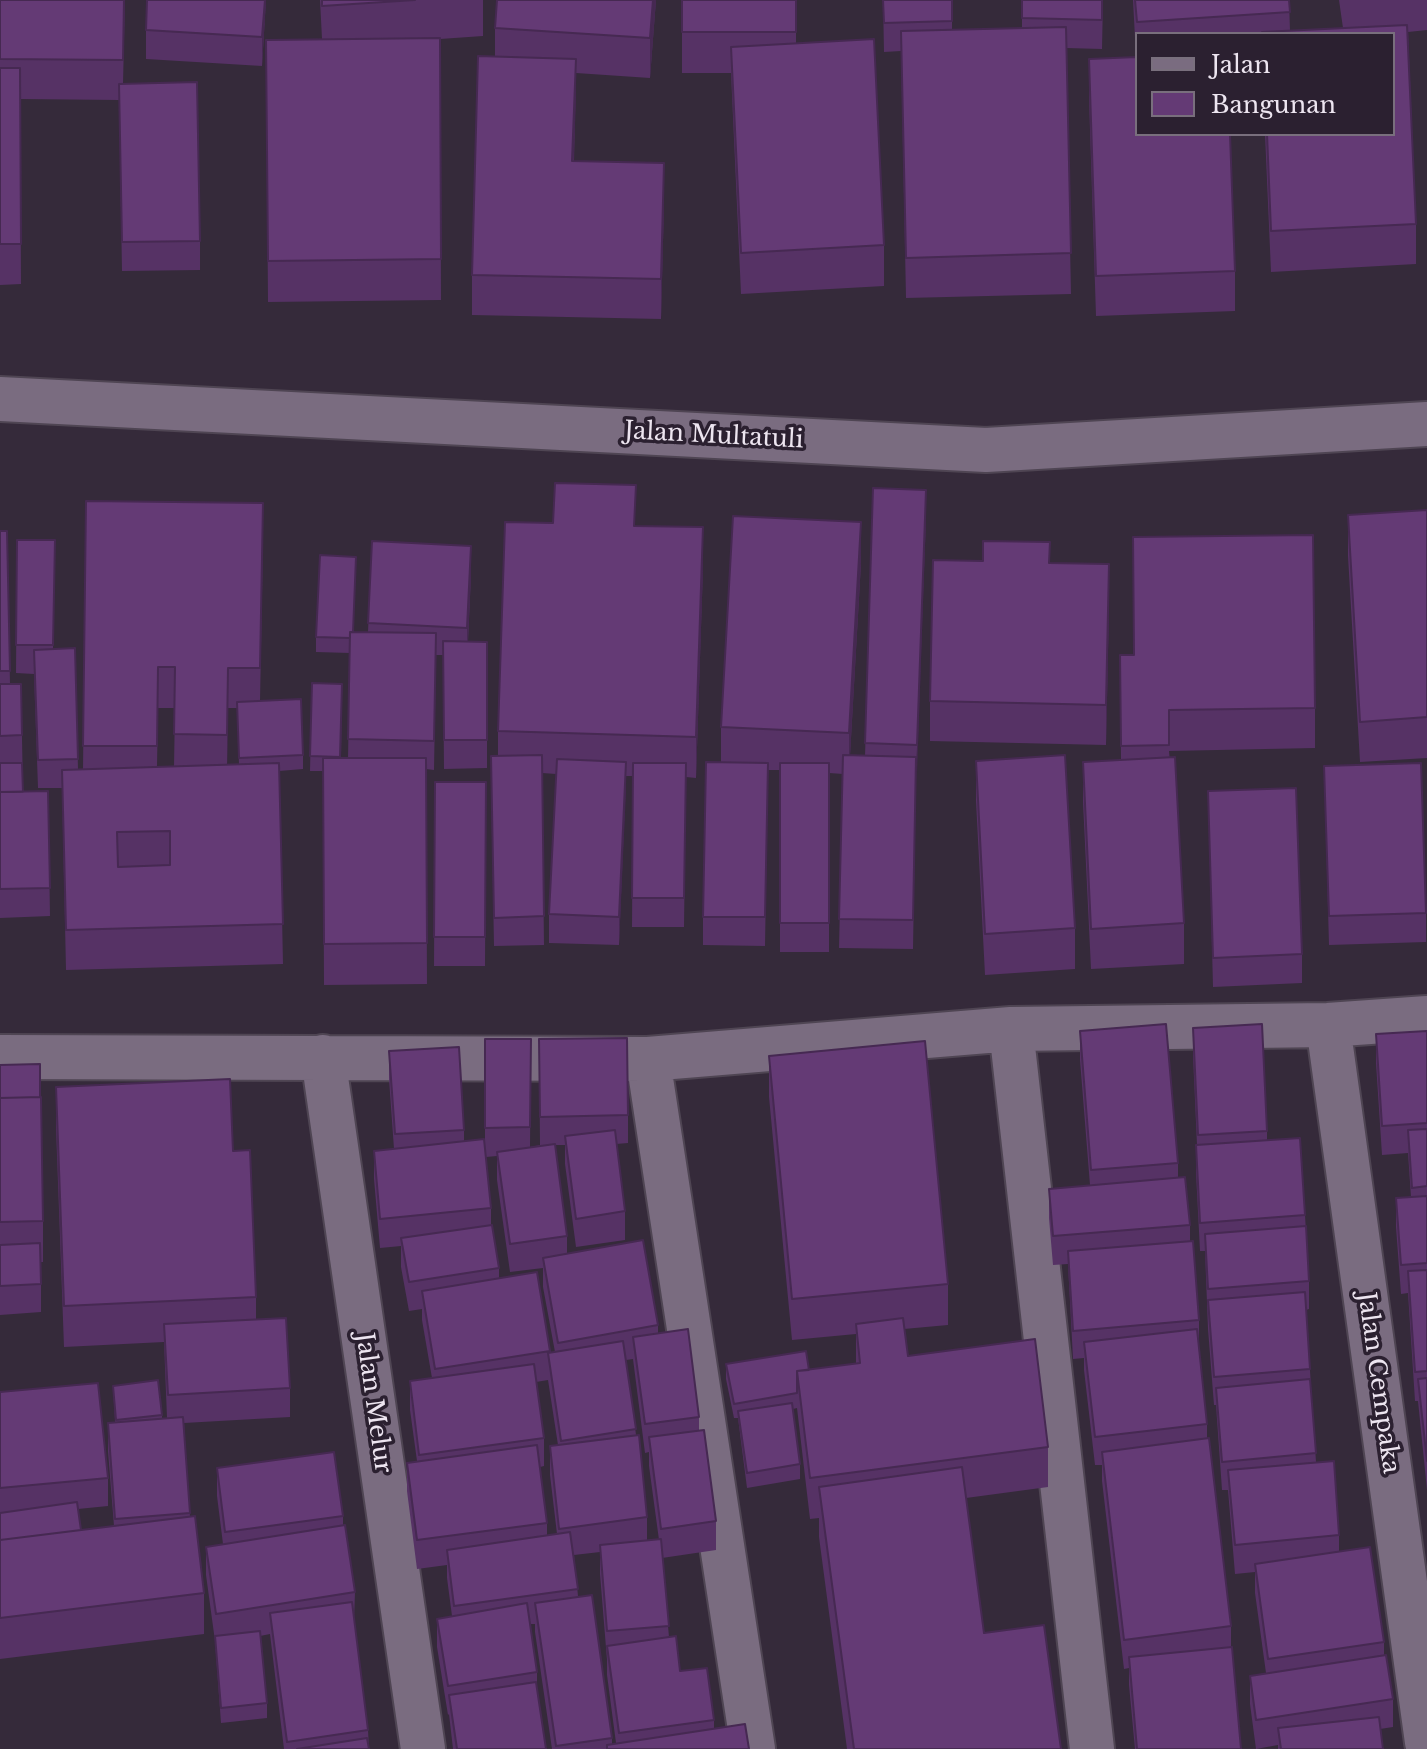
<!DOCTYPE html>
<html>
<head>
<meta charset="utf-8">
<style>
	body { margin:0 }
	#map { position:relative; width:1427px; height:1749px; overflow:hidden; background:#352a3a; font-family:"Libre Baskerville",serif }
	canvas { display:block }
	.legend { position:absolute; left:1135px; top:32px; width:260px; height:104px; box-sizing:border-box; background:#2b2030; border:2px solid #796f7d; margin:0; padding:10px 14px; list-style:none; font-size:24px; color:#ede5f0 }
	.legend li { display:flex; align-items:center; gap:16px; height:40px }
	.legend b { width:40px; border:2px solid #796f7d }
</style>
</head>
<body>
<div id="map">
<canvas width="1427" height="1749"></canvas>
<ul class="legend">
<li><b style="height:10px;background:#7a6c80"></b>Jalan</li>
<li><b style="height:22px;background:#643a75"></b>Bangunan</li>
</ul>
</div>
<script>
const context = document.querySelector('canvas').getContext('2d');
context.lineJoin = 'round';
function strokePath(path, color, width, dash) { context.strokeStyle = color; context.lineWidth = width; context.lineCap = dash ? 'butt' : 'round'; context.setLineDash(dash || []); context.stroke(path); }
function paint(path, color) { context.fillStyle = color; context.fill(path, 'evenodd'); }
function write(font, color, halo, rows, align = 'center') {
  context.font = font + ' "Libre Baskerville",serif'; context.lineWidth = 7; context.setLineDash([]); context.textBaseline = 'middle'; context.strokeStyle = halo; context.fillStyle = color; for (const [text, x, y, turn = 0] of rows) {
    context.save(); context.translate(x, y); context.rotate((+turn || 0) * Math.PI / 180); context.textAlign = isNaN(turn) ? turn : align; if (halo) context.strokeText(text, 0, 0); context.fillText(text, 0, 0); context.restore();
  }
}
const street = new Path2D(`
	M0,399l986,51 441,-26
	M1328,1025l99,717
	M1011,1029l81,720
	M0,1057l648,2 363,-30 317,-4 99,-7
	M323,1057l100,692
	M648,1059l105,690`);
strokePath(street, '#4f4553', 48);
strokePath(street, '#7a6c80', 44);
paint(new Path2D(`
	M0,0h125l-2,84 77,157v29l-78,1 -3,-171 -99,-1 1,185 -21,1z
	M266,0l-4,66 -116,-7v-29z
	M320,0h163v36l-43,3 1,261 -173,2 -2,-262 56,-1z
	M656,0l-6,78 -74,-5 -2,88 90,43 -3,115 -189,-4v-40l23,-218v-29z
	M682,0h114v43l88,202v41l-143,8 -10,-221h-49z
	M883,0h69v30l70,-2v-28h81l-1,49 -36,-1 5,246 -165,4 -5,-247 -17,1z
	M1133,0h156l1,31 53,-3 -4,-28h88v30l-19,2 8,192v40l-145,8 -6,-138h128v-100h-256v100l98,137v40l-139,5 -7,-217v-40l47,-2z
	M873,488l53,30 -10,255 -3,176 -74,-1 4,-174 -14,-1v179h-49v-182h-12l-3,176 -62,-1v-28l18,-155v-35l140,-164 -11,192 15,1z
	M86,501l177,43 -3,157 43,54v14l-24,2 4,193 -217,6 -4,-182h-24l-4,-114 -18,-1 1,-133h38l-2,109 22,-1 3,121h5zM158,708h17l-1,58 -17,1zM228,708h9l2,57h-12z
	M1427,510v248l-67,4 -12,-206v-41z
	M636,526l67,42 -7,210 -10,-1 -2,150h-52l1,-151h-7l-7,169 -70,-2v-29l7,-140 -14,-1 2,172 -50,1 -3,-162 7,-28v-25z
	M0,531h7l3,153h11l2,108 25,-1 2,125 -50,2z
	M372,541l99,34 -3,67h19v126l-43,1 -1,-114h-7l-2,115 -8,-1 1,215 -103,1 -1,-214h-13l2,-88 30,1 -1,74h7l2,-105 -34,-1v-15l37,-5h15z
	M1050,563l59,42 -3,140 -176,-4v-40z
	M1120,655l195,53v40l-146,3 15,172v41l-93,5 -8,-167v-40l38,-2z
	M976,761l99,167v41l-90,6 -9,-174z
	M1324,766l102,147v29l-97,3z
	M435,782h51l-1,184h-51z
	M1208,791l94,163v29l-89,4z
	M1193,1028l74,103v9l38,75 4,66v28l-3,1 10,152 23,73v17l45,90v14l9,43v28l-13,2 3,20h-105v-4l-22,4 -6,-45v-28l16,-3 -11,-80v-21l-20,2 -7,-84h-6l-6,-85h-2l-6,-76 -3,-78h-5l-4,-78v-28h1l-4,-89z
	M1080,1031l98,132v14l12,48v16l9,79v29l8,75v15l24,187v21l10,102h-106l-6,-64v-17l-5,1 -22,-188v-16h-7l-11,-95v-12l-11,1 -5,-95 -15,1 -4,-47v-29l41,-4 -10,-125z
	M1427,1031v459l-9,-89h-3l-7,-108 -7,1 -5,-67v-29l15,-1 -3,-44 -26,2 -6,-92v-29z
	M485,1039h46l-1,108 10,-2 -1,-106 89,76v28l-12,1 9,67v29l-49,7 -11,-83v-19h-10l12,91v18l91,71v8l41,84v13l17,91v29l-54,8 7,79 11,34 34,49v9l35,20h-197l-17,-117v-8h-5l7,48v17l9,60h-93l-4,-35 -1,1 -11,-68v-28l15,-3 -5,-38v-13l-30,4 -10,-78v-28l10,-2 -7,-51v-29l22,-3 -10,-58v-11l-13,2 -8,-44v-21l-21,2 -6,-69v-28l20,-2 -5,-70v-28l75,79v11l21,12zM497,1156v24l13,92 33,-4v19l12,65h-5l-51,-73v-11l-8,-43v-17l-5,-51zM633,1359l12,94 4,-1v14l10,74 -12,1v-24l-21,-157zM548,1380l10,65 -8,1v29l7,59 -10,2v-13l-7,-56 4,-1v-28l-8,-56zM600,1552v22l7,86v15l9,68 -4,1v-6l-34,-142 -4,-41z
	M769,1056l179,228v41l-44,4 4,27 140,91v40l-82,11 18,135 77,116h-214l-28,-212v-19l-9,1 -13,-111 -4,1 7,55v15l-53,9 -9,-70h-4l-8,-39v-15l83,6 47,-7v-29l-64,6 -23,-243z
	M0,1065l43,156v41h-2v50l-41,3z
	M56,1087l177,64 23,146v23l34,68v29l-106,6 6,94 14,76v41l-204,25v-267l108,86v28l-30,3 3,21 33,-4 -6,-75v-28l7,-1 -2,-36 49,29v4l5,-1 -3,-76 -100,5 -8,-219z
	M217,1468l126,48v10l12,66 -1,29 14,109 1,19h-85l-14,-115 -10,2 7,67v15l-46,5 -6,-82 -9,-66v-28l17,-3 -6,-48z`), '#563265');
paint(new Path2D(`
	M265,0h1l-4,66v-29z
	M653,0h3l-6,78v-40z
	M576,59v41l-4,101v-40z
	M664,163v41l-3,115v-40z
	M926,490v28l-9,255v-28z
	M861,522v41l-12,211v-41z
	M703,527v41l-7,210v-41z
	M471,546v29l-4,82v-29z
	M1109,564v41l-3,140v-40z
	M228,668v40l-1,68v-41z
	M626,762v29l-7,154v-28z`), '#462952');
const building = new Path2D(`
	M0,0h124l-1,60 -123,-1z
	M147,0h118l-3,37 -116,-7z
	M322,0h93l-93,6z
	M497,0h156l-3,38 -155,-10z
	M682,0h114v32h-114z
	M883,0h69v21l-68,2z
	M1022,0h80v20l-80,-2z
	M1135,0h154l1,12 -153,10z
	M1407,25l9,199 -145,7 -4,-97h126v-100h-131v-2z
	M1066,27l5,226 -165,5 -5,-227z
	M440,38l1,221 -173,2 -2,-221z
	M874,39l10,206 -143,8 -10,-206z
	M478,56l98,3 -4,102 92,2 -3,116 -189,-4z
	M1137,57v77h93l5,137 -139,5 -7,-217z
	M0,68h20l1,176h-21z
	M197,82l3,159 -78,1 -3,-158z
	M555,483l81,2 -2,41 69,1 -7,210 -198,-6 7,-209 48,1z
	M873,488l53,2 -9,255 -52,-2z
	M86,501l177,2 -3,165h-32l-1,67 -53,-1 1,-67h-17l-1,79h-74z
	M1427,510v207l-67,5 -12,-207z
	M733,516l128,6 -12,211 -128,-6z
	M0,531h7l3,140h-10z
	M1313,535l2,173 -146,2v35l-48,1 -1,-91h14l-1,-118z
	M17,540h38l-2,105h-37z
	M372,541l99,5 -4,82 -99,-5z
	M983,541l67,1 -1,21 60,1 -3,141 -176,-4 3,-141 50,1z
	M320,555l36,2 -3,75h-3v6l-34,-1z
	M350,632l86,1 -2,108 -86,-2z
	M443,641l44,1v98h-43z
	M75,648l3,111 -40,1 -4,-110z
	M312,683l30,1 -2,73 -30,-1z
	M0,684h21l1,51 -22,1z
	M301,699l2,56 -64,3 -2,-56z
	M542,755l2,161 -50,2 -3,-162z
	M843,755l73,2 -3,163 -74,-1z
	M1065,755l10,173 -90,6 -9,-173z
	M1175,757l9,166 -93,6 -8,-167z
	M323,758h103l1,185 -103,1z
	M557,759l69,3 -7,155 -70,-3z
	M706,762l62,1 -3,154h-62z
	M0,763h22l1,29h-23z
	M279,763l4,161 -217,6 -4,-160zM170,831v34l-52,2 -1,-35z
	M633,763h53l-2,135h-52z
	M780,763h49v160h-49z
	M1421,763l5,150 -97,3 -5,-150z
	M435,782h51l-1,155h-51z
	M1296,788l6,166 -89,4 -5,-167z
	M48,791l2,97 -50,1v-97z
	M1166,1024l12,139 -87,7 -11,-139z
	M1262,1024l5,107 -69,4 -5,-107z
	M1427,1031v92l-45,3 -6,-92z
	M627,1038l1,77 -88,2 -1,-78z
	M485,1039h46l-1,88 -45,1z
	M925,1041l23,243 -156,15 -23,-243z
	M459,1047l5,83 -69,4 -6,-83z
	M40,1064v33l-40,1v-33z
	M230,1079l3,72 17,-1 6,147 -192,9 -8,-219z
	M41,1097l2,124 -43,1v-124z
	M1427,1129v57l-15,2 -4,-58z
	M615,1130l10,81 -49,8 -11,-83z
	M1300,1138l5,77 -105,8 -4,-78z
	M484,1139l7,69 -111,11 -6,-68z
	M555,1144l12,92 -57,8 -13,-92z
	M1185,1177l5,48 -137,11 -4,-47z
	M1427,1196v67l-26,2 -5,-67z
	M492,1225l7,43 -90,14 -8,-44z
	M1306,1226l3,55 -101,8 -3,-55z
	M643,1240l15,85 -100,18 -15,-85z
	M1193,1241l6,79 -126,11 -5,-80z
	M40,1243l1,41 -41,2v-41z
	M1427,1270v101l-12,1 -7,-101z
	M537,1272l13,79 -115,18 -13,-78z
	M1305,1292l5,77 -96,8 -6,-77z
	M286,1318l4,70 -122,7 -4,-71z
	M903,1318l5,38 127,-17 13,108 -238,31 -13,-107 63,-8 -4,-39z
	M688,1329l11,88 -54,7 -12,-87z
	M1197,1329l10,95 -112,13 -11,-95z
	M623,1341l13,88 -75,12 -13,-88z
	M806,1351l3,19 -12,1v22l-63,11 -8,-40z
	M534,1364l10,74 -125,17 -9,-74z
	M1427,1378v83l-9,-82z
	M1310,1379l6,74 -94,9 -6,-74z
	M158,1380l4,35 -46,5 -3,-34z
	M98,1383l10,95 -108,10v-96z
	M792,1403l8,61 -53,9 -9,-62z
	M183,1417l7,96 -75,6 -7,-96z
	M704,1430l12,91 -55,8 -12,-92z
	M639,1435l8,82 -88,12 -9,-83z
	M1209,1438l22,188 -107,14 -22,-188z
	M537,1445l10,78 -130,17 -10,-77z
	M334,1452l9,64 -118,16 -8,-64z
	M1334,1461l5,74 -104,10 -7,-75z
	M962,1467l22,166 60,-8 17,124h-207l-35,-262z
	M77,1502l4,28 -81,10v-27z
	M195,1516l9,77 -204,25v-78z
	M345,1525l10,67 -139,22 -10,-67z
	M570,1532l8,57 -124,17 -7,-56z
	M661,1539l8,87 -62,5 -7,-86z
	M1370,1547l14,95 -116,17 -13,-95z
	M592,1595l20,143 -56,8 -21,-143z
	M352,1602l16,128 -81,12 -17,-129z
	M527,1603l10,69 -89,14 -11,-67z
	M260,1631l7,72 -46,5 -6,-72z
	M676,1636l4,35 27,-3 7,52 -95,13 -12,-87z
	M1232,1647l9,102h-104l-8,-92z
	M1386,1655l7,44 -137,21 -6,-44z
	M536,1682l10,67h-89l-8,-54z
	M1379,1717l4,32h-102l-3,-21z
	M745,1724l4,25h-142v-4z
	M367,1738l2,11h-72z`);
paint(building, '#643a75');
strokePath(building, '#462952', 2);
write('24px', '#ede5f0', '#2b2030', [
	["Jalan Multatuli",714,436,3],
	["Jalan Cempaka",1378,1383,82],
	["Jalan Melur",373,1403,82]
]);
</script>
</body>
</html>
